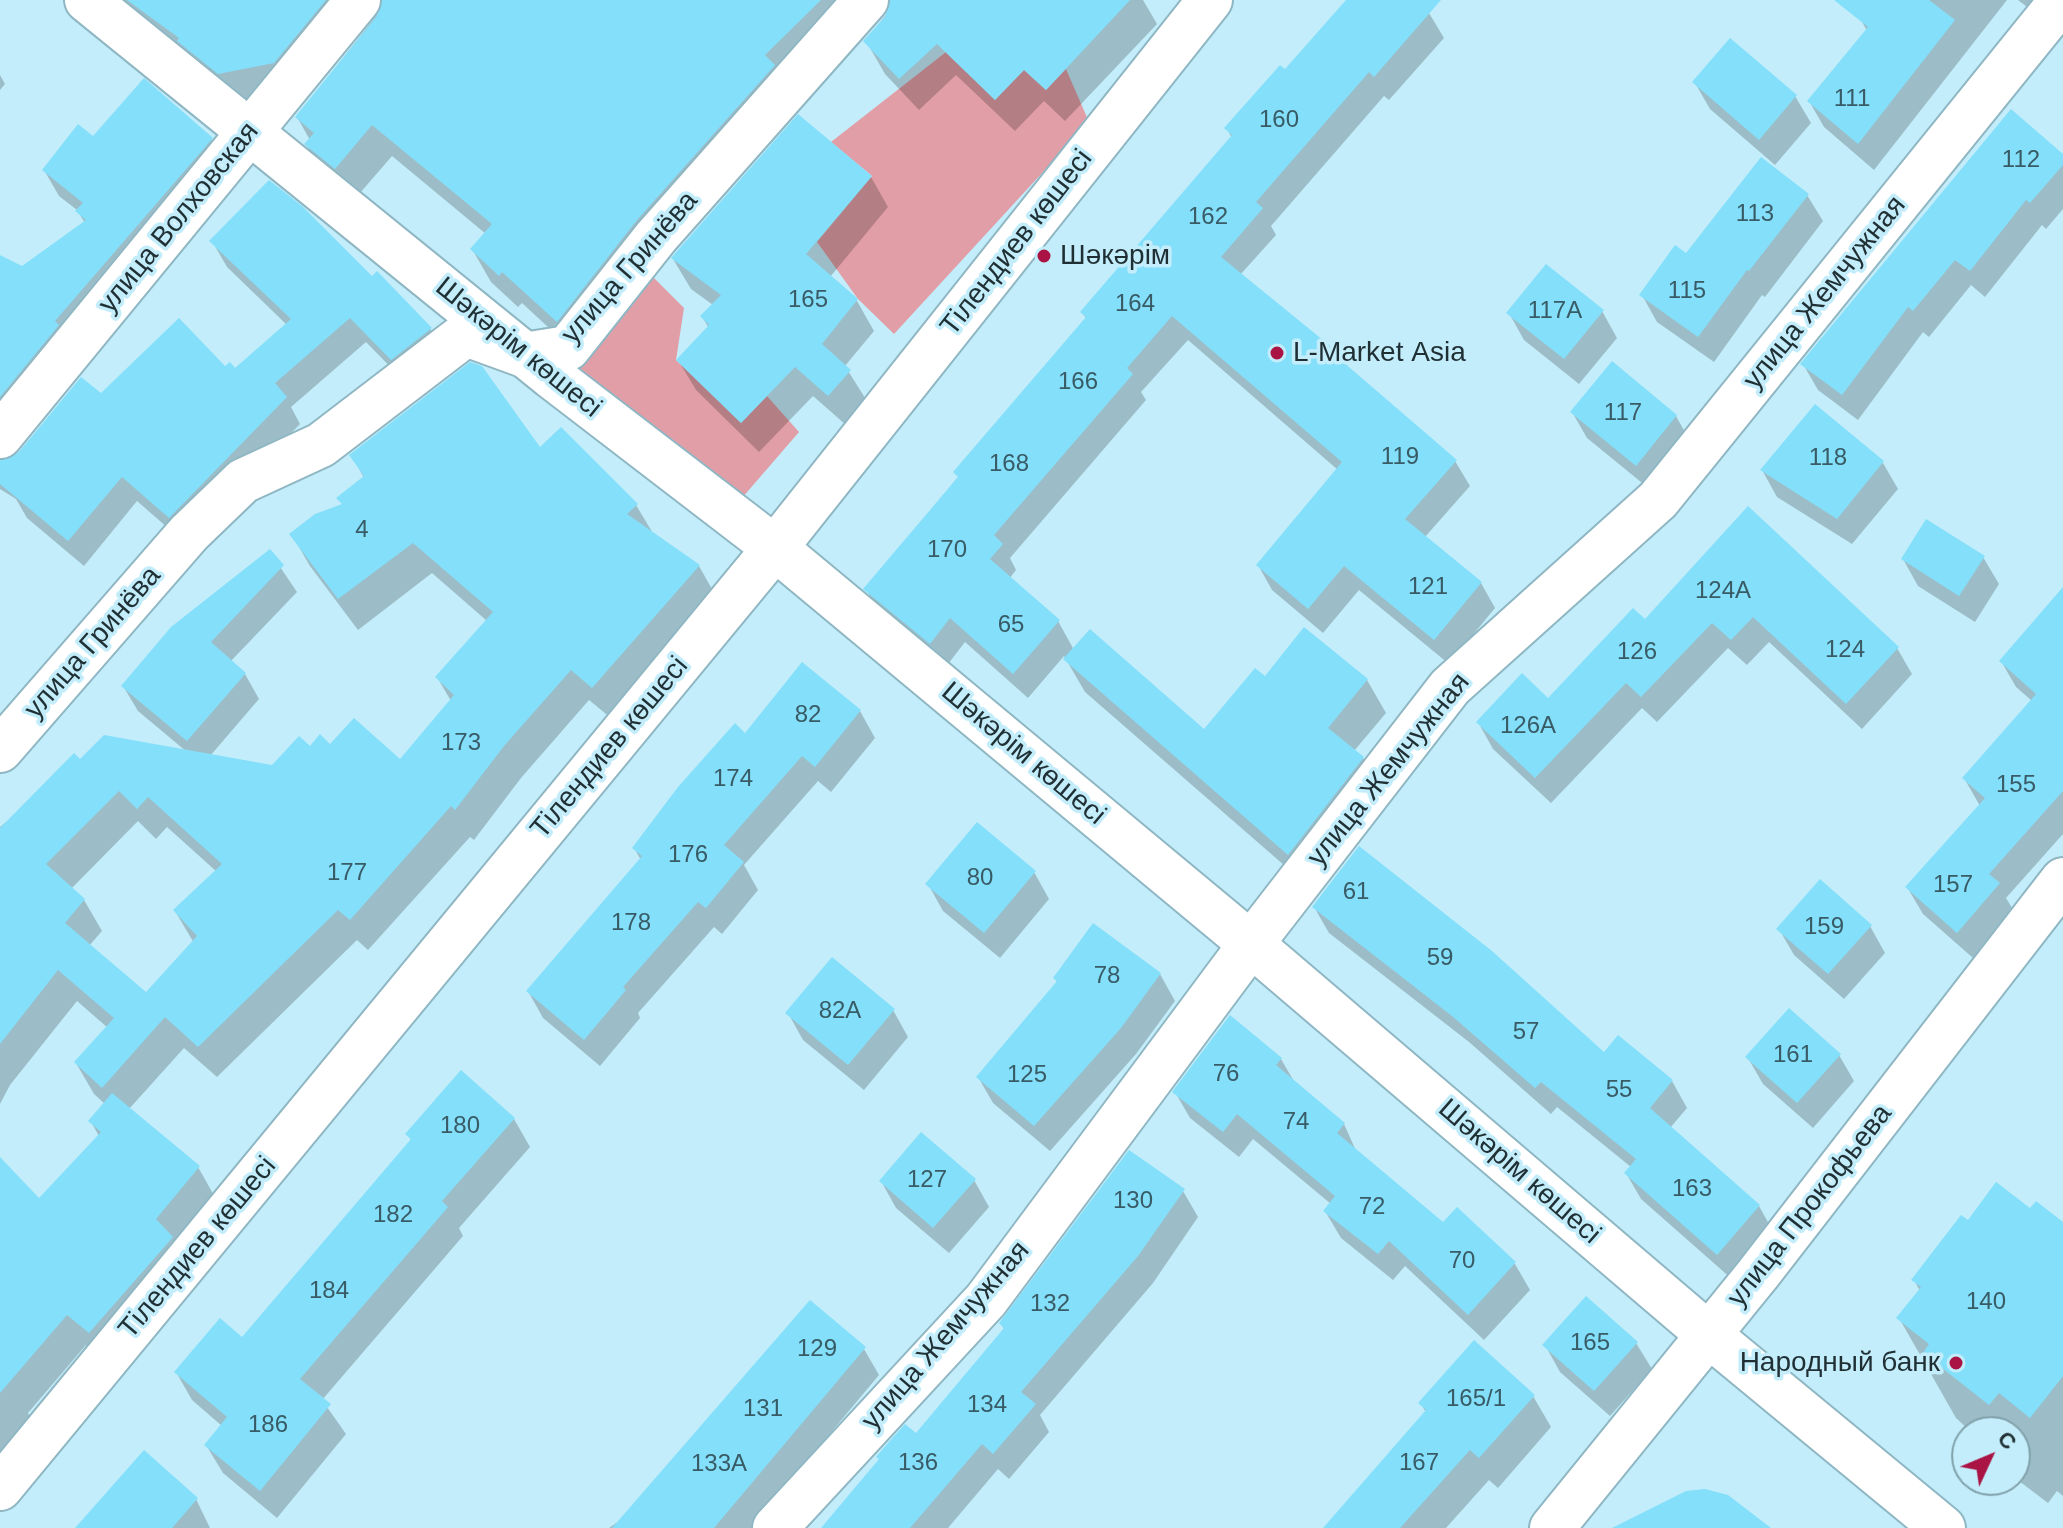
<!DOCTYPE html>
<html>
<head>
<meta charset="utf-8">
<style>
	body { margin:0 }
	#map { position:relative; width:2063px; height:1528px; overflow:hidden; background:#c3edfa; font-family:Arial,sans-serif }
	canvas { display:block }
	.north { position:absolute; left:1951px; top:1416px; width:80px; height:80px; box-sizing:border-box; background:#c3edfa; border:2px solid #81a1ab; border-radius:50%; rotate:46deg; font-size:22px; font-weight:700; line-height:32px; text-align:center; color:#1f2f34 }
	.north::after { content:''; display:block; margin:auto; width:28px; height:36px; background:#a91445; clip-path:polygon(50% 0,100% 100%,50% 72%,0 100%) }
</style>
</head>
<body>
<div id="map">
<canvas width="2063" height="1528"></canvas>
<div class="north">С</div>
</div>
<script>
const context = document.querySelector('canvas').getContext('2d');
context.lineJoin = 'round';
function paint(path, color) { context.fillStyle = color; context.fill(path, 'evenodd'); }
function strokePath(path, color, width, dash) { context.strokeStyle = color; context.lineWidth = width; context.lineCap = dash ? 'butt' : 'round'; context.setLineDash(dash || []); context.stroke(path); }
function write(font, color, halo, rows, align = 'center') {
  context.font = font + ' Arial,sans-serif'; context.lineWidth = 7; context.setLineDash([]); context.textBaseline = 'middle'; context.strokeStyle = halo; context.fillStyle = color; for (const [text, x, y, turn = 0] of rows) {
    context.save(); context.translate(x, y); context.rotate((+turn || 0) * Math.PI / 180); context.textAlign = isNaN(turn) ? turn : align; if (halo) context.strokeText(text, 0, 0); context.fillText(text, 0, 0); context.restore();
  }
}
paint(new Path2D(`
	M946,52l49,48 29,-30 22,20 20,-21 23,53 -195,212 -36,-35 -41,-57 55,-66 -41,-34z
	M650,274l34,34 -8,52 65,63 26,-27 32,36 -70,81 -177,-137z`), '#e19ea7');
paint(new Path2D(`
	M119,0h1024l14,24 -92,97 -21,-20 -29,30 -59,-56 -37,35 -34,-36 -19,-33 25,-33h-13l-302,345 -54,-50 -4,4 -27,-25 -19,-33 14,-15 -94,-78 -38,44 -29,-24 -19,-32 4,-4 -13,-23 86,-110 -16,2 -74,86 -55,11z
	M1348,0h66l15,13 15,25 -55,62 -5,-4 -113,130 5,9 -36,40 103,84 7,11 105,91 15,25 -45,51 56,46 14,25 -46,56 -90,-74 -36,43 -51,-43 -14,-25 80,-95 -150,-130 -47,52 5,8 -136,158 6,12 -7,9 49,42 16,29 131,82 60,-53 102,1 19,33 -32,38 9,7 19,33 -74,95 -223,-194 -21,-36 -36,42 -63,-56 -20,26 -65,-54 -14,-25 221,-269 -5,-8 150,-174 -5,-9 58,-57z
	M1874,0h133l-133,170 -50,-43 -15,-26 58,-70 -7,-13z
	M2018,0h34l-13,16z
	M0,75l5,9 -5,6z
	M1695,83l100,13 16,27 -36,42 -65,-56z
	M94,138l117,1 15,26 -226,275v-183l22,11 63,-45 -8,-13 -18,-14 -15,-26z
	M2063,156v53l-17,20 -4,-4 -57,72 -14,-12 -42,52 -6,-5 -65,88 -40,-30 -15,-26z
	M871,177l17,30 -58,70 27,24 17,30 -29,35 22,35 -21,24 -33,-29 -54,56 -63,-62 -18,-30 31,-32 -7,-11 11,-12 -22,-16 -18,-30z
	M1807,195l16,26 -58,76 -3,-2 -48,67 -57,-40 -15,-27 44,-39z
	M212,241l160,38 5,-5 54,56 14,25 -38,29 -41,-42 -75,65 9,17 -116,118 -47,-41 -53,65 -57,-48 -11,-19 -16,-10v-27l11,-1 70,-81 20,15 134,-25 52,-45 -60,-58z
	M1602,311l15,27 -38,46 -55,-44 -15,-27z
	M1572,412l104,4 15,27 -39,48 -65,-53z
	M540,450l96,55 18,30 45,31 18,32 -106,120 -22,-18 -68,78 -47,62 -4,-3 -102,113 -11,-10 -140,137 -33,-29 -55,61 69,58 18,32 -109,165 -21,-19 -58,68 9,16 -23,26 -10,-9 -4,5v-291l39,41 60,-65 -8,-14 14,-18 -11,-10 -18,-31 32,-35 -31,-27 -67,84 -10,19v-277l80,-65 107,-10 -49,-41 -15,-25 147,-134 27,40 -67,70 15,12 14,25 -49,57 63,11 37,-18 20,-3 70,16 51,-61 -14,-24 50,-56 -55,-48 -74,57 -48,-64 -18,-31 51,-30 -5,-7 26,-20 -12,-22zM138,821l18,18 11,-12 50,45 -42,39 19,32 -48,52 -57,-49 13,-15 -18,-31 -13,-11z
	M1883,463l15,26 -46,55 -75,-47 -15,-27z
	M1748,509l149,139 15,26 -50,55 -93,-87 -22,23 -19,-17 -71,74 -15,-14 -91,95 -58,-54 -15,-27 70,-21 97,-80z
	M1983,557l16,27 -24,38 -57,-36 -15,-27z
	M2063,591v243l-57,64 8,13 -41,47 -50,-44 -16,-27 73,-81 -16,-28 68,-77 -16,-14 -15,-26z
	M860,711l15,27 -44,54 -13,-11 -74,84 14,25 -36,44 -8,-7 -76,86 2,5 -40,48 -57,-48 -15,-27 113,-131 -7,-12 112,-112z
	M1034,872l15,27 -49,59 -57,-47 -15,-27z
	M1314,907l290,148 68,26 15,27 -17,20 89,78 15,27 -41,47 -92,-81 -15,-26 5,-6 -74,-60 -6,7 -82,-72 -140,-109z
	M1870,926l15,27 -41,46 -50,-44 -15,-26z
	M1160,974l15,27 -39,53 -86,97 -57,-48 -15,-26 80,-94 -3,-4z
	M893,1010l15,27 -44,53 -61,-50 -15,-27z
	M1839,1055l15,26 -41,47 -50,-44 -15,-26z
	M1281,1059l14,24 49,41 13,29 86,71 14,-14 58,54 15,26 -46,50 -79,-74 -12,14 -52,-42 -16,-27 6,-7 -78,-65 -14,18 -49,-39 -15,-26z
	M514,1119l16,28 -71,81 4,8 -141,164 24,34 -69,84 -54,-45 -17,-28 16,-19 -30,-26 -16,-28 66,-32 170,-199 -5,-7z
	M974,1180l15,27 -40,46 -53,-45 -15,-27z
	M1183,1191l15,26 -45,66 -113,132 9,17 -40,47 -11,-10 -50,59h-125l93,-92 89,-105 -4,-8z
	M2030,1211l33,13v272l-6,-5 -9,12 -33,-25v-46h-44l-15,-14 -57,-100 21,-27 -6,-11 54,-58z
	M1636,1343l16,26 -42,47 -50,-44 -15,-27z
	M864,1349l15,26 -128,153h-142z
	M1533,1396l18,31 -53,61 -9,-8 -43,48h-121l101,-115 -5,-10z
	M196,1499l14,29h-117z`), '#0003');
paint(new Path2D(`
	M127,0h199l-52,63 -56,11 -41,-33 2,-3z
	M382,0h439l-56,55 10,10 -138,155 -80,102 -55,-50 -3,4 -29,-27 22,-25 -120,-99 -37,44 -31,-25 10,-11 -19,-16 82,-101z
	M890,0h240l-84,90 -22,-20 -29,30 -58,-56 -38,35 -36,-38 22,-24z
	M1346,0h95l-67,77 -5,-5 -113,130 7,6 -42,49 124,101 -3,3 115,99 -52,59 77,63 -48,58 -90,-74 -36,43 -52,-44 86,-103 -170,-146 -45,52 6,6 -139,161 9,9 -13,15 70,61 -47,54 -63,-56 -20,26 -67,-55 95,-112 -5,-5 133,-155 -6,-5 152,-177 -8,-7 56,-63 5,4z
	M1834,0h95l26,20 -97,124 -51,-43 61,-74z
	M1730,38l67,57 -38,45 -67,-58z
	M144,78l69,60 -158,183 4,4 -59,72v-142l22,11 64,-46 -11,-9 8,-8 -41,-33 36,-46 15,12z
	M2011,109l52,45v11l-33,38 -4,-3 -56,71 -15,-11 -42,51 -5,-4 -66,88 -42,-31z
	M798,114l74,62 -66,78 52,45 -36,45 29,26 -23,26 -33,-29 -54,56 -65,-63 33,-35 -9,-9 21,-21 -50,-37z
	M1761,157l48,37 -60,77 -2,-1 -49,67 -59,-42 36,-50 11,8z
	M269,180l33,26 70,70 5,-5 55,57 -41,32 -41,-42 -75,65 12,14 -118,121 -47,-41 -54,64 -68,-57v-24l19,-8 62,-75 20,16 78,-75 46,48 5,-4 5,6 56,-49 -82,-78z
	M1546,264l58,46 -40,49 -58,-46z
	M1612,361l65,54 -41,51 -66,-54z
	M470,362l12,4 58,81 21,-20 77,77 -11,10 73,51 -108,123 -21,-18 -67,76 -49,64 -4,-4 -101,114 -12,-10 -140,137 -33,-30 -63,71 -28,-26 40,-44 -56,-48 -58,74v-216l74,-75 6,6 24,-24 168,30 27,-29 11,10 10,-12 10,10 24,-26 46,41 54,-64 -19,-18 58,-65 -80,-69 -75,56 -49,-65 26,-20 27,-10 -6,-6 28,-22 -15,-21zM119,791l18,18 11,-12 74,67 -49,46 24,26 -51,56 -81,-69 20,-24 -39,-35z
	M1815,404l69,57 -47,58 -77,-49z
	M1748,506l151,141 -53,57 -93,-87 -22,23 -19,-17 -71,74 -15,-14 -91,95 -59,-56 46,-49 26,25 85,-90 12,11z
	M1926,519l59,37 -26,40 -58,-37z
	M270,549l14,16 -73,77 35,31 -59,68 -66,-55 50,-59z
	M2063,587v204l-74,83 11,9 -43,50 -52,-46 80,-89 -23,-20 74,-84 -37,-33z
	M1304,627l64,52 -40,49 36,29 -76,98 -225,-196 27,-30 114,100 51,-61 10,8z
	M802,662l59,48 -46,57 -13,-11 -78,89 20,17 -38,46 -8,-6 -75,85 3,3 -42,50 -58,-49 116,-135 -10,-8 46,-61 57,-64 10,10z
	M977,822l59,49 -52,62 -59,-49z
	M1359,846l133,105 112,101 14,-17 55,45 -23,28 110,97 -43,50 -93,-82 12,-14 -95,-77 -6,6 -83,-72 -140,-109z
	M1820,879l52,46 -44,49 -52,-45z
	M1093,923l68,50 -40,55 -87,98 -58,-49 81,-96 -4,-3z
	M832,957l63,52 -47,56 -63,-52z
	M1789,1008l52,46 -44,49 -52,-46z
	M1230,1015l52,43 -6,7 69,58 -8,10 106,89 14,-15 59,55 -48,53 -79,-74 -11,13 -55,-43 12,-15 -98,-82 -14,18 -51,-40z
	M461,1070l54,48 -73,83 6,6 -148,172 31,25 -71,87 -56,-46 23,-28 -53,-45 46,-54 22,19 169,-198 -6,-5z
	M112,1093l88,73 -44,53 17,18 -84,96 -22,-18 -67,78v-236l39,41 62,-66 -13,-11z
	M921,1132l55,47 -43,49 -54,-47z
	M1129,1150l56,39 -47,67 -117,136 15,12 -43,50 -11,-10 -72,84h-89l58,-69 -3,-2 12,-14 17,-19 11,9 88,-105 -5,-5z
	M1996,1182l34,26 6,-7 27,21v154l-33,42 -31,-25 -10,12 -66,-52 6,-9 -33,-26 25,-31 -10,-7 50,-65 7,5z
	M1586,1296l52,46 -44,49 -52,-46z
	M810,1300l56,47 -152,181h-102z
	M1474,1340l61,55 -56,63 -9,-8 -70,78h-77l103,-118 -8,-7z
	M144,1450l54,48 -26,30h-97z
	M1705,1489l23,6 43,33h-159l74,-37z`), '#83dffa');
const street = new Path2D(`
	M0,436l358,-436
	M0,750l189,-217 54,-52 78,-36 145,-111 58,21 44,-7 88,-111 210,-237
	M775,1528l211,-228 265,-356 199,-257 208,-187 404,-500
	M1552,1528l206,-254 305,-394`);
const secondary = new Path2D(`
	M87,0l464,376 224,172 476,396 458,391 234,193
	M0,1488l775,-940 435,-548`);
strokePath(street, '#8fb7c3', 48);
strokePath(secondary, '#8fb7c3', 48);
strokePath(street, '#fff', 44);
strokePath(secondary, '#fff', 44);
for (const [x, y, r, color] of [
	[1044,256,8,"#a91445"],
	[1277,353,8,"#a91445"],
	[1956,1363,8,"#a91445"]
]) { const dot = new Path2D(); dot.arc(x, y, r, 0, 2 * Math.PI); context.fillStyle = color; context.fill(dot); strokePath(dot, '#c3edfa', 3); }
write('24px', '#385b66', null, [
	["111",1852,99],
	["160",1279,120],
	["112",2021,160],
	["113",1755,214],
	["162",1208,217],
	["115",1687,291],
	["165",808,300],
	["164",1135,304],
	["117А",1555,311],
	["166",1078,382],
	["117",1623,413],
	["119",1400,457],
	["118",1828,458],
	["168",1009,464],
	["4",362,530],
	["170",947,550],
	["121",1428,587],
	["124А",1723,591],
	["65",1011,625],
	["124",1845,650],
	["126",1637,652],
	["82",808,715],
	["126А",1528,726],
	["173",461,743],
	["174",733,779],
	["155",2016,785],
	["176",688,855],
	["177",347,873],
	["80",980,878],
	["157",1953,885],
	["61",1356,892],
	["178",631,923],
	["159",1824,927],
	["59",1440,958],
	["78",1107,976],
	["82А",840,1011],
	["57",1526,1032],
	["161",1793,1055],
	["76",1226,1074],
	["125",1027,1075],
	["55",1619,1090],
	["74",1296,1122],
	["180",460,1126],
	["127",927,1180],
	["163",1692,1189],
	["130",1133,1201],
	["72",1372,1207],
	["182",393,1215],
	["70",1462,1261],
	["184",329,1291],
	["140",1986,1302],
	["132",1050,1304],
	["165",1590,1343],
	["129",817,1349],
	["165/1",1476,1399],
	["134",987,1405],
	["131",763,1409],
	["186",268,1425],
	["136",918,1463],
	["167",1419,1463],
	["133А",719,1464]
]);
write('28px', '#1f2f34', '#c3edfa', [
	["улица Волховская",179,218,-51],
	["Тілендиев көшесі",1017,243,-52],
	["улица Гринёва",630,268,-49],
	["улица Жемчужная",1825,293,-51],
	["Шәкәрім көшесі",518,348,39],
	["улица Гринёва",93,643,-49],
	["Тілендиев көшесі",610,748,-50],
	["Шәкәрім көшесі",1023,754,40],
	["улица Жемчужная",1389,770,-51],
	["Шәкәрім көшесі",1519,1172,41],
	["улица Прокофьева",1810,1206,-52],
	["Тілендиев көшесі",198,1248,-50],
	["улица Жемчужная",946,1336,-49]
]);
write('28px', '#1f2f34', '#c3edfa', [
	["Шәкәрім",1060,256],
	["L-Market Asia",1293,353],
	["Народный банк",1940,1363,"right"]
], 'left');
</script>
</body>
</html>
